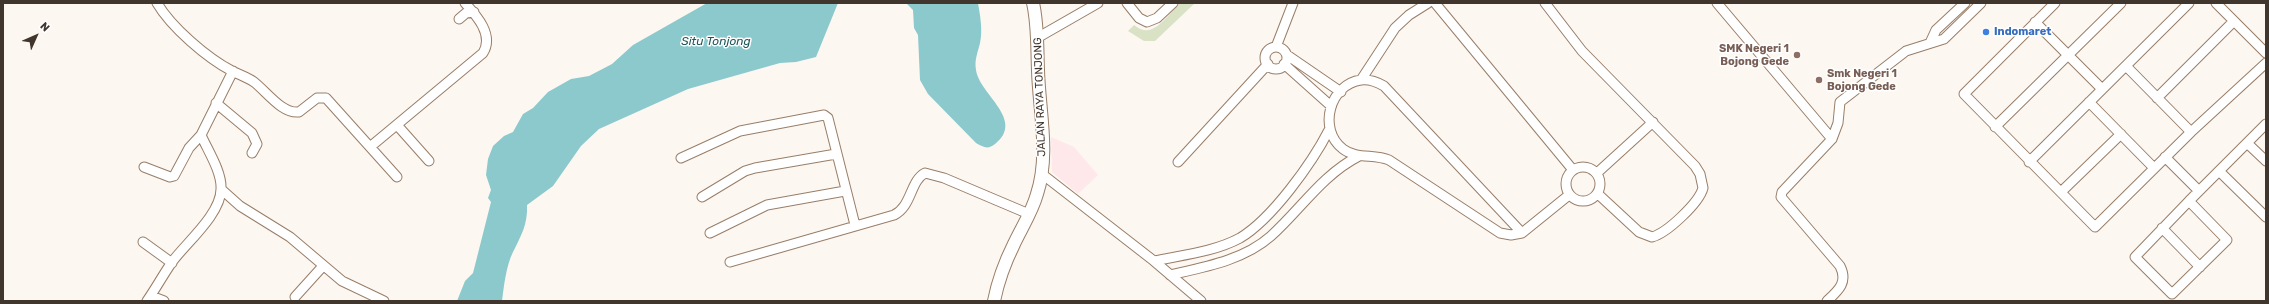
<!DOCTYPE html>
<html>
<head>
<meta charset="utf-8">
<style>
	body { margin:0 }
	#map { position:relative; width:2269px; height:304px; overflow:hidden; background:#fdf7f2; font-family:Rubik,sans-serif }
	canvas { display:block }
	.frame { position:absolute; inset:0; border:4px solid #41362d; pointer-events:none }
	.north { position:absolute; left:16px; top:16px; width:40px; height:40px; -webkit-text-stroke:3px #fff; paint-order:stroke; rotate:45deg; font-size:11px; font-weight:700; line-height:16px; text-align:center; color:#41362d }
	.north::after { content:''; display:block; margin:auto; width:14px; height:18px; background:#41362d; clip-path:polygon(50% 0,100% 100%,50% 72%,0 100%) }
</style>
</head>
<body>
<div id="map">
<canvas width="2269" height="304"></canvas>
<div class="frame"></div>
<div class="north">N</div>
</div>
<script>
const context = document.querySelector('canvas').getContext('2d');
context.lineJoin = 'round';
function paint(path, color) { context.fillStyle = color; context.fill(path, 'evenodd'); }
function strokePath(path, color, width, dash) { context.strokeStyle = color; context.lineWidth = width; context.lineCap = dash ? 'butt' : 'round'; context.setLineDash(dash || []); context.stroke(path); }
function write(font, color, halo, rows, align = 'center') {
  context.font = font + ' Rubik,sans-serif'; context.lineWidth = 3; context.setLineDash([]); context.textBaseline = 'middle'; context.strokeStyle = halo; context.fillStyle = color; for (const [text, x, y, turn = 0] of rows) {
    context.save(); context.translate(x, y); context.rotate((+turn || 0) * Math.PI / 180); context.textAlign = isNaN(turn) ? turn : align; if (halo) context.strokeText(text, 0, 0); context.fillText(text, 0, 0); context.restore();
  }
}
paint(new Path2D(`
	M1051,137l23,10 24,28 -20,19 -26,-22z`), '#fee8e9');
paint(new Path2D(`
	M1180,3h15l-40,38h-11l-16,-10 6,-6c19,16 32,-9 46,-22z`), '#d9e2c4');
paint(new Path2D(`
	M707,3h131l-22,54 -20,5 -16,1 -92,26 -89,40 -18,17 -28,40 -26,19c1,19 -6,31 -14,47 -7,14 -9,34 -11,49h-45l8,-20 8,-8 18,-71 -3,-4 3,-8 -5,-15 2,-16 5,-13 11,-10 9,-4 10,-18 10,-6 15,-16 23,-13 18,-3 23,-12 21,-19z
	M906,3h72c2,12 5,27 2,40 -2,9 -6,17 -4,27 3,24 50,50 19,74 -7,6 -12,3 -19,-1l-48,-49 -8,-14 -2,-45 -4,-7 -1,-18z`), '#8bc9cc');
const minor = new Path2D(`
	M157,3c14,24 50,55 75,68 8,4 15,6 22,11 13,10 28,32 45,30l18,-14h9l71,79
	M1127,3l12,15 8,4 10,-4 16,-15
	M1435,3l138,167
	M1545,3l37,48 113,115 5,8 3,14c-4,15 -36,45 -51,49l-13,-5 -41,-38
	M1717,3l115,136
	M2055,3l-91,91 131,133 96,-95 75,-69
	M2216,3l50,50
	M459,19l7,-6 8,-1
	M2035,22l67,67
	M1037,38l61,-35
	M1930,43l6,-13 29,-27
	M1276,47l17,-44
	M1265 58a11 11 0 1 1 22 0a11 11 0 1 1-22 0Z
	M1287,55l54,37
	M1284,64l47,42
	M2126,66l65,66
	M1361,80l34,-52 14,-13 19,-12
	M2157,98l77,-77
	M2089,102l65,66
	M216,103l36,30 5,11 -5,9
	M397,125l32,36
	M1995,127l126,-124
	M2247,143l19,18
	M370,147l113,-94c11,-18 -6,-37 -18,-50
	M2165,157l34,34
	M681,158l59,-27 84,-16 4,3 27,107
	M1178,162l90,-98
	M2029,162l160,-159
	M1566 184a17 17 0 1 1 34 0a17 17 0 1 1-34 0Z
	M144,167l26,10 4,-1 15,-28 12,-13
	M2219,171l47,46
	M1597,173l56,-51
	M1042,174l112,87 47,40
	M221,189l19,17 50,31 52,44 42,20
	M2061,192l60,-58
	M702,197l43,-26 10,-3 81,-14
	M2189,201l-54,56 37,37 55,-54 -38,-39 77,-77
	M2162,228l38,39
	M710,233l57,-28 78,-14
	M1522,233l-138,-147c-7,-4 -15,-7 -23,-6 -31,4 -44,49 -18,69 13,10 31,5 46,11l111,73 11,2 11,-2 47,-38
	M143,242l29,21
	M1154,261c28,-6 60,-9 86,-23 32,-19 72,-75 89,-108
	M730,262l164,-47c18,-9 16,-34 31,-42l19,5 85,36
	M1170,275c35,-8 74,-15 101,-39 30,-27 51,-61 88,-80
	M151,296l13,5
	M295,297l28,-31
	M147,301c9,-13 16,-26 25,-39 14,-19 49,-48 49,-73 1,-17 -13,-38 -20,-54l32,-64
	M1827,301c12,-11 21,-19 13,-35l-59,-69 1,-5 50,-53 6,-16 2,-21 66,-51 38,-12 37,-36`);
const secondary = new Path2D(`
	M994,301c4,-20 11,-39 20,-57 8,-17 18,-32 23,-50 13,-40 2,-84 1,-124 -1,-23 0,-45 -5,-67`);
strokePath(minor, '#987e68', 11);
strokePath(secondary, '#987e68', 14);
strokePath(minor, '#fff', 9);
strokePath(secondary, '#fff', 12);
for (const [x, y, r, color] of [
	[1986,32,4,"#3f7fe0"],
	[1797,55,4,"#8d6e63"],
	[1819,80,4,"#8d6e63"]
]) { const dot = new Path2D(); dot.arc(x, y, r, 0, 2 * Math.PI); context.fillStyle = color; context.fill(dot); strokePath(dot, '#fff', 1.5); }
write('bold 11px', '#366cbe', '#fff', [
	["Indomaret",1994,32]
], 'left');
write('bold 11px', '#785e54', '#fff', [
	["SMK Negeri 1",1789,49],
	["Bojong Gede",1789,62],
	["Smk Negeri 1",1827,74,"left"],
	["Bojong Gede",1827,87,"left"]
], 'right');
write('11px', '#41362d', '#fff', [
	["JALAN RAYA TONJONG",1040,97,-92]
]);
write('italic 12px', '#215659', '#fff', [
	["Situ Tonjong",716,42]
]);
</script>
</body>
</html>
